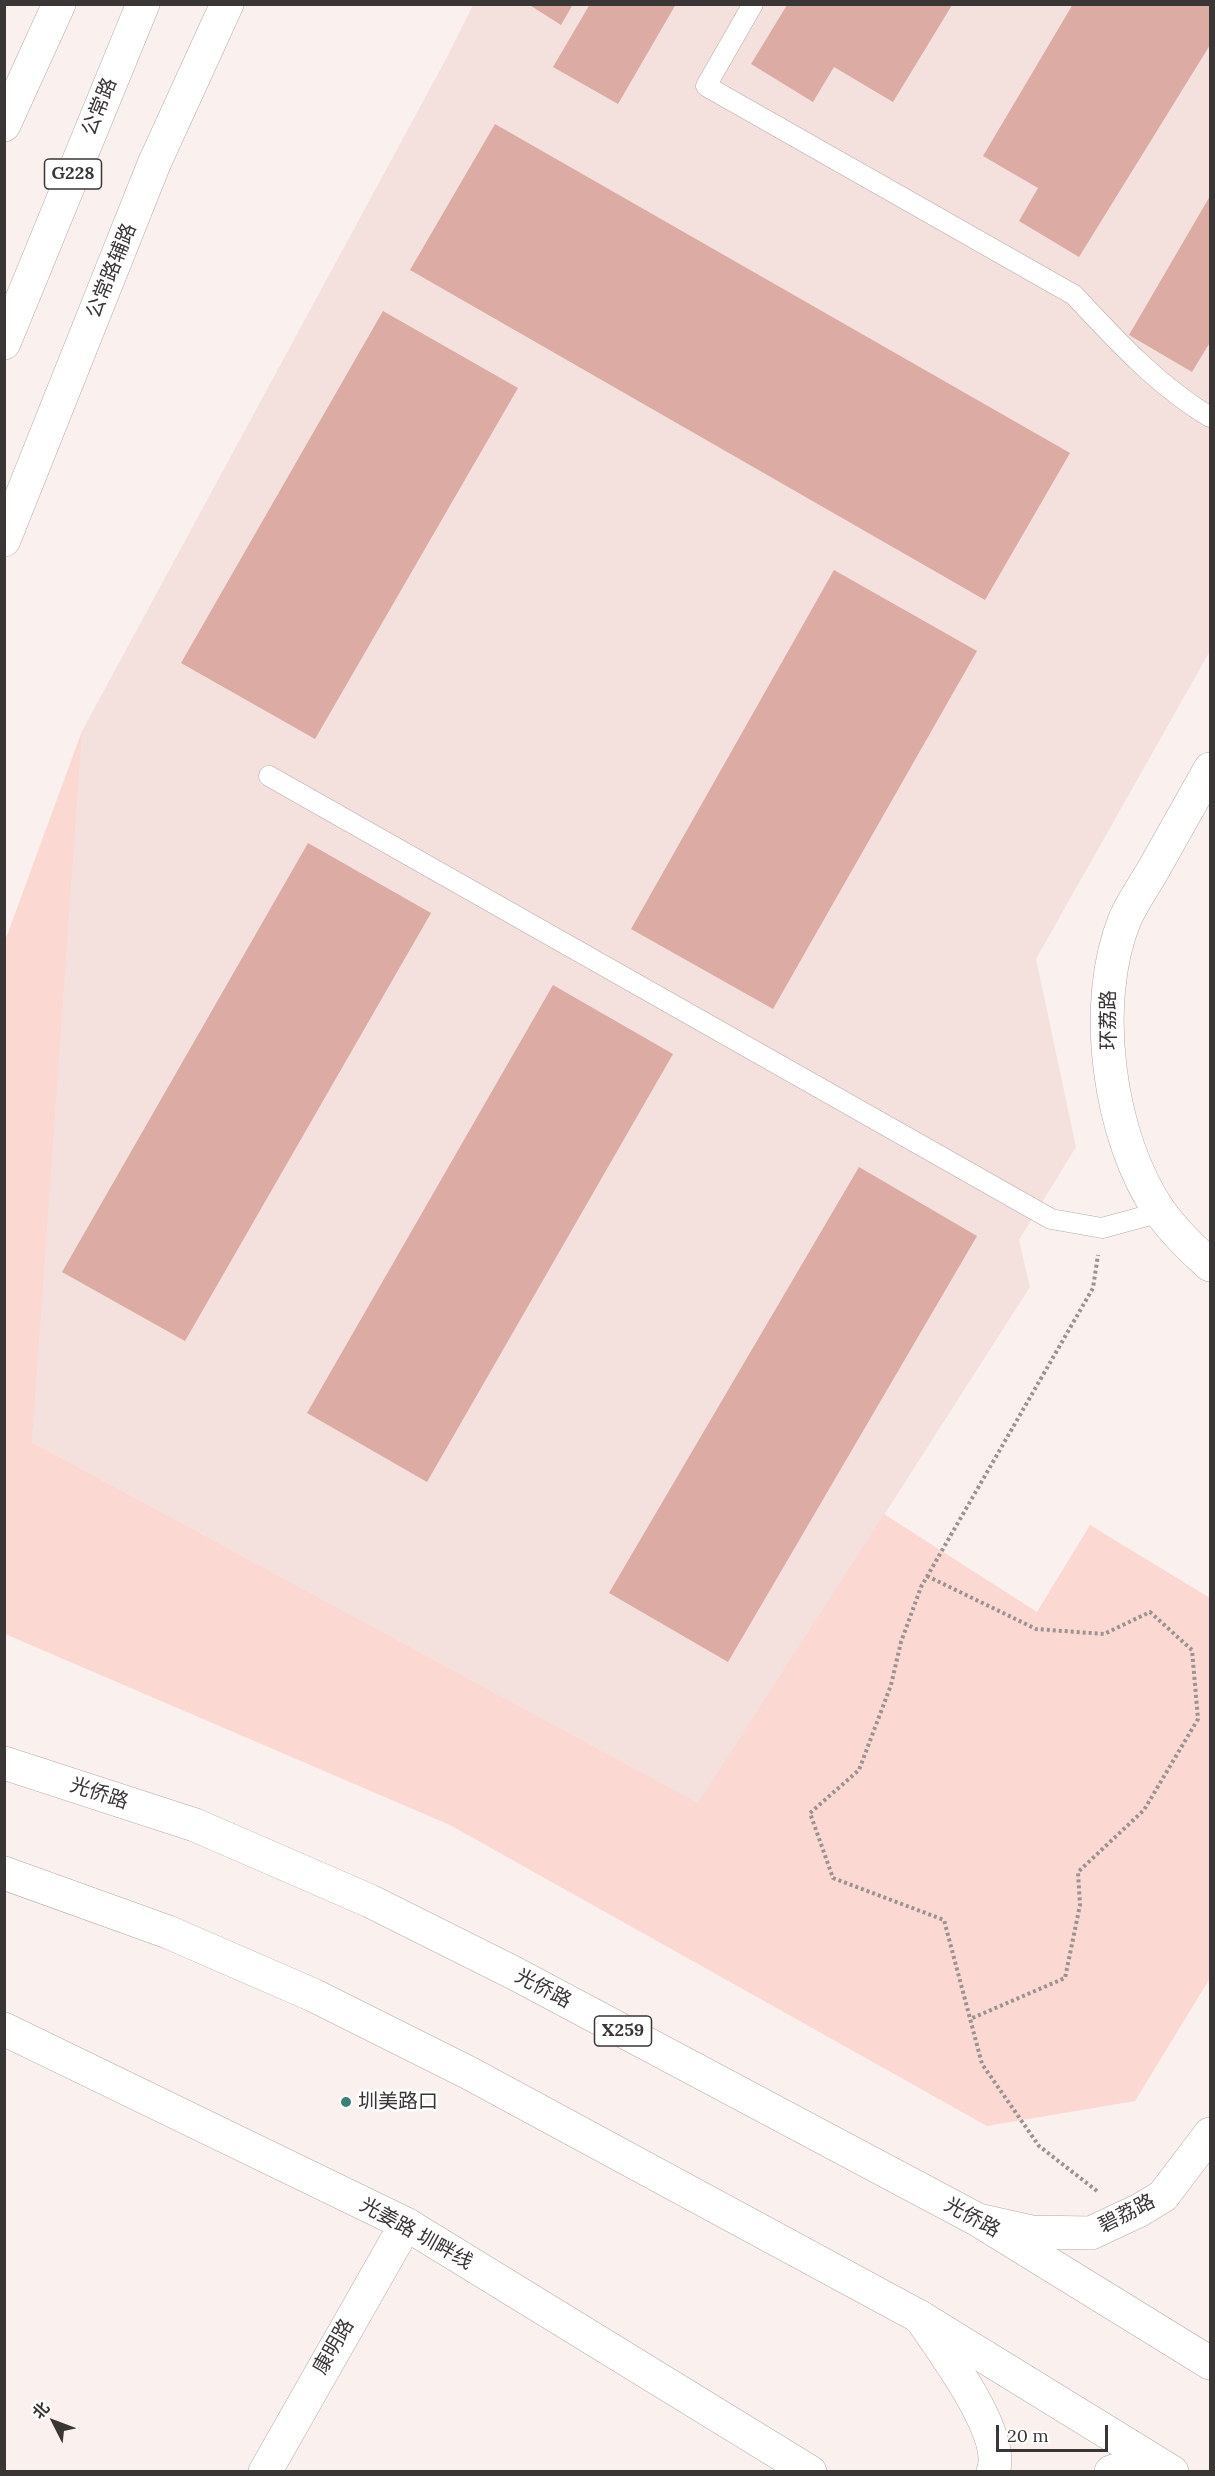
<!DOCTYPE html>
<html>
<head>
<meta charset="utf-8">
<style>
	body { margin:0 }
	#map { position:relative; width:1215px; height:2476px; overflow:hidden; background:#faf0ee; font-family:Lora,"Noto Sans SC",serif }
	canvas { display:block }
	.frame { position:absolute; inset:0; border:6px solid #3a3636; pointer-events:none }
	.north { position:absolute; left:24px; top:2392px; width:60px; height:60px; -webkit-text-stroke:4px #fff; paint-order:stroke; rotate:312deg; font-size:16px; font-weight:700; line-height:24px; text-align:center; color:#3a3636 }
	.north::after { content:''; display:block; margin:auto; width:21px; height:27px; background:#3a3636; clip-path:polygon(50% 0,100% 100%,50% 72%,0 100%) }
	.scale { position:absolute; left:996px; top:2425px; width:112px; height:27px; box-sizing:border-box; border:3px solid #3a3636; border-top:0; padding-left:8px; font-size:18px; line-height:21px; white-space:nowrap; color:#3a3636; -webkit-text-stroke:4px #fff; paint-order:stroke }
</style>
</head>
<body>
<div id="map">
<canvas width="1215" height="2476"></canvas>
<div class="frame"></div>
<div class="north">北</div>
<div class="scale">20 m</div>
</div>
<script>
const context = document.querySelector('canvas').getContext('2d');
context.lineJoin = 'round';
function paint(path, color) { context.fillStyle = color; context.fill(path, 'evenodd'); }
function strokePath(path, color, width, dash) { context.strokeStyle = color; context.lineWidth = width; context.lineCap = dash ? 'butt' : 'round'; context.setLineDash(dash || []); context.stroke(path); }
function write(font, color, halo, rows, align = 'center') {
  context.font = font + ' Lora,"Noto Sans SC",serif'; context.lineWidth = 5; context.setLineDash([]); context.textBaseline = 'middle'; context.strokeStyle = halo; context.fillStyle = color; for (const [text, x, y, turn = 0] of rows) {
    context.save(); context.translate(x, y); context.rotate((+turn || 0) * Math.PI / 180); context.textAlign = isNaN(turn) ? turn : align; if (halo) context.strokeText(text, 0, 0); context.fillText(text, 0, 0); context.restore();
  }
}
paint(new Path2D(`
	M473,5h737v646l-174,308 40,188 -57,93 11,47 -331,517 -667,-362 23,-456 27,-255 364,-672z`), '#f4e1dd');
paint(new Path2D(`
	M82,731l-50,711 666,361 186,-289 153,98 53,-87 120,73v380l-75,123 -148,25 -537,-301 -445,-191v-693z`), '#fcd8d2');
paint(new Path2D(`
	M528,4h45l-12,21z
	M590,4h86l-58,100 -65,-37z
	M1073,4h137v41l-131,212 -60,-36 19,-33 -55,-32z
	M787,5h165l-59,97 -59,-35 -21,35 -62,-38z
	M495,124l575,329 -85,147 -575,-330z
	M1210,196v149l-1,-1 -17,28 -63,-37z
	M383,311l135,77 -203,351 -134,-76z
	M834,570l143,81 -204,358 -142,-80z
	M308,843l123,70 -246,428 -123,-69z
	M553,985l120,69 -246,428 -120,-69z
	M859,1167l118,69 -249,426 -119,-69z`), '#dcaba3');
const service = new Path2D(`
	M753,4l-47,82 368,209c41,44 84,91 136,122
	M269,776l782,443 51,9 59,-16`);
const minor = new Path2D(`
	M983,2221l49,11 59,1 49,-23 23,-14 47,-62
	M265,2472l141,-248`);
const tertiary = new Path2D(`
	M1210,769c-19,34 -39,69 -58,103 -9,15 -20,31 -27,47 -35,85 -16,219 35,293 14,19 33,38 50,53
	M4,2029l402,195 404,248
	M920,2317c21,32 87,117 73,155`);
const primary = new Path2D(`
	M4,540l150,-376 73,-160
	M4,1763l191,62 175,76 144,72 464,247 232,143
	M4,1873l164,59 145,63 156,78 451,244 252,155
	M1111,2472l40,-13`);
const trunk = new Path2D(`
	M4,125l55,-121
	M4,343l139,-339`);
strokePath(service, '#b4aaa9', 21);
strokePath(minor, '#b4aaa9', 34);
strokePath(tertiary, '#b4aaa9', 34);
strokePath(primary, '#b4aaa9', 34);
strokePath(trunk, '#b4aaa9', 34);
strokePath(new Path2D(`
	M927,1576l109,53 68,5 46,-22 42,38 6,69 -54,91 -66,62 2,33 -15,73 -95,41
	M1097,2191l-58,-45 -57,-82 -38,-144 -111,-42 -23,-65 49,-43 32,-85 10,-43 20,-55 172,-299 5,-33`), '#9a9392', 4, [3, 3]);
strokePath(service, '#fff', 20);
strokePath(minor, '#fff', 33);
strokePath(tertiary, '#fff', 33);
strokePath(primary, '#fff', 33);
strokePath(trunk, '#fff', 33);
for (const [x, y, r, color] of [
	[346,2102,6,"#398077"]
]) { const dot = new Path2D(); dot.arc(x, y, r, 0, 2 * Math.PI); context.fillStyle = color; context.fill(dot); strokePath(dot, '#fff', 2); }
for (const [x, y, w] of [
	[73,174,57],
	[623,2031,57]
]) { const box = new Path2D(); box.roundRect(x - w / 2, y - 15, w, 30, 4.5); context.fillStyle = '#fff'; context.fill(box); strokePath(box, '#3a3636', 1.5); }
write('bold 18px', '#3a3636', null, [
	["G228",73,174],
	["X259",623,2031]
]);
write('20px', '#3a3636', '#fff', [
	["公常路",100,107,-68],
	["公常路辅路",112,271,-68],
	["环荔路",1109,1020,-90],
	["光侨路",99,1794,18],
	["光侨路",543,1989,28],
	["碧荔路",1127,2214,-27],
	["光侨路",972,2218,29],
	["光姜路 圳畔线",416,2234,29],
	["康明路",334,2347,-60]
]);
write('20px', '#3a3636', '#fff', [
	["圳美路口",358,2102]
], 'left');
</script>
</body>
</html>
